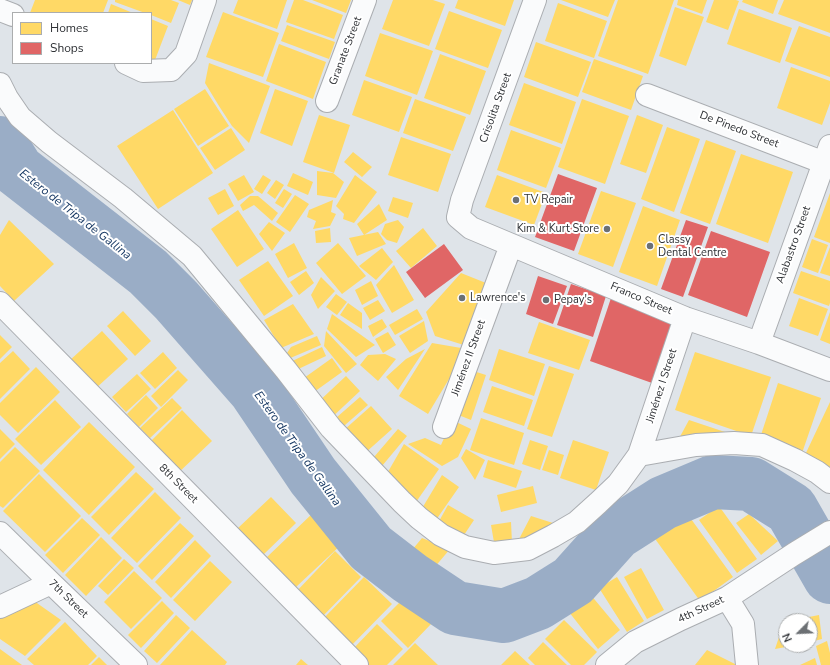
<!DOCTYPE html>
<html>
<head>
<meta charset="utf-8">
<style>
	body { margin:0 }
	#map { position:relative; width:830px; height:665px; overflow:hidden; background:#dfe4e9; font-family:"Nunito Sans",sans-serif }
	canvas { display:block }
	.legend { position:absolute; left:12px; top:12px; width:140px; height:52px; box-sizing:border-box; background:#fff; border:1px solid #abadae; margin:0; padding:5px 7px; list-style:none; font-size:12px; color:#2e3135 }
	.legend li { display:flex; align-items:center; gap:8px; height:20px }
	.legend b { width:20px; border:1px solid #abadae }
	.north { position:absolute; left:778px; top:613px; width:40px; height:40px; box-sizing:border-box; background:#fff; border:1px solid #abadae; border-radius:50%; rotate:246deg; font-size:11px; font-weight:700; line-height:16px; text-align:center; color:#2e3135 }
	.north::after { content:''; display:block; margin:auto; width:14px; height:18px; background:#6c7074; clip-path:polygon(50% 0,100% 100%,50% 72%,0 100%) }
</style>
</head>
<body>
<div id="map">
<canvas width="830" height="665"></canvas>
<ul class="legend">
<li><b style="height:11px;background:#ffd966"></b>Homes</li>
<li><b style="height:11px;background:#e06666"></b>Shops</li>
</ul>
<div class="north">N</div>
</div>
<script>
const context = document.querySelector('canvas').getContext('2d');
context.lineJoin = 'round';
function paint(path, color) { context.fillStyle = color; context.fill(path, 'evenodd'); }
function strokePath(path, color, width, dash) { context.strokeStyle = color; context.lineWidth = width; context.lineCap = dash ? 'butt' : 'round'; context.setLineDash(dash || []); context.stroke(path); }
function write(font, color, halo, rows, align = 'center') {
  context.font = font + ' "Nunito Sans",sans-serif'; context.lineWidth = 4; context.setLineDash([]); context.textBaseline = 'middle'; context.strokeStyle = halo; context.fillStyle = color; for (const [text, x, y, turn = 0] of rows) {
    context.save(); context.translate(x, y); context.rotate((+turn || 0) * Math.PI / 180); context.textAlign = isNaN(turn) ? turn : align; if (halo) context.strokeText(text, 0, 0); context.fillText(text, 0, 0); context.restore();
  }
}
paint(new Path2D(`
	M35,0h73l-5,13h-73z
	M115,0h56l8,3 -8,20 -20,-8v-2h-6l-30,-11z
	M178,0h14l-2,5z
	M238,0h49l-10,29 -44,-16z
	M294,0h9l40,15 -9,24 -48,-17z
	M312,0h39l-5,13z
	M393,0h40l12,4 -16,42 -47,-17z
	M458,0h56l-9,26 -50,-18z
	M561,0h54l-7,17z
	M618,0h56l-26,74 -50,-18z
	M678,0h29l-5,14 -25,-9z
	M714,0h22l3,1 -11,29 -22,-8z
	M743,0h35l-5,14 -31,-12z
	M784,0h46v33l-52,-19z
	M558,3l49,18 -13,37 -49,-17z
	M111,4l22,9h-25z
	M675,7l29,10 -18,49 -27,-10z
	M739,9l53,19 -12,35 -53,-19z
	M449,11l53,19 -14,38 -53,-19z
	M223,12l56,21 -16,44 -57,-20z
	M151,19l17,7 -13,34 -4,-1z
	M287,25l48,17 -6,17 -48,-18z
	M799,26l31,11v40l-45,-16z
	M380,33l53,18 -16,44 -52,-19z
	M536,42l55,20 -13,35 -54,-20z
	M279,44l47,18 -13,37 -47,-18z
	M440,54l46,17 -16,44 -46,-17z
	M594,59l49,17 -12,34 -49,-18z
	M209,63l61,23 -21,57 -17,-17 -13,-20 -14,-23z
	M791,67l39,14v22l-8,22 -45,-17z
	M364,80l48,17 -13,35 -47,-17z
	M524,83l52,19 -14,42 -53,-19z
	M205,89l24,37 -31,20 -24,-37z
	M275,89l33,12 -16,45 -32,-13z
	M415,99l51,18 -13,34 -50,-18z
	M582,99l47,17 -24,68 -47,-17z
	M173,110l40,63 -55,36 -41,-63z
	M319,115l31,10 -16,48 -31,-11z
	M637,115l26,10 -17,48 -26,-9z
	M667,127l33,12 -26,73 -33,-13z
	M231,128l14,22 -30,20 -15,-22z
	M511,130l50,18 -15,40 -49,-18z
	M401,137l50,17 -13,38 -50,-17z
	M706,140l30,11 -26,73 -30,-11z
	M353,152l19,15 -10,10 -18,-15z
	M741,154l52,18 -25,71 -52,-19z
	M317,171l16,2 11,9 -8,16 -19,-3z
	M293,173l20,9 -5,13 -21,-9z
	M244,175l10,17 -16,9 -10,-17z
	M263,175l8,5 -9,14 -8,-5z
	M355,175l22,17 -23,31 -11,-4 1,-5 -8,-8z
	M497,175l49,18 -12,32 -49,-18z
	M276,180l8,5 -9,14 -8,-6z
	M225,189l9,17 -16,9 -10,-17z
	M284,189l8,5 -9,14 -8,-5z
	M601,191l35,12 -23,64 -35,-13z
	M830,193v50l-16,-6z
	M295,195l14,9 -19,28 -14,-10z
	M250,196h8l20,17 -6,8 -18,-16 -11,6 -3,-6z
	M393,197l20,6 -5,15 -20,-7z
	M333,200l-2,12 5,2 -6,12 -17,3 3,-8 -9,-4 2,-7z
	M379,204l8,16 -23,15 -7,-11z
	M643,206l37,14 -23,66 -38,-14z
	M238,210l26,39 -27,18 -26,-38z
	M9,220l45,44 -40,37 -14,-15v-51z
	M398,220l6,7 -7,16 -10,-3 -6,-6 4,-10z
	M269,222l16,11 -13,18 -13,-17z
	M330,228l1,14 -15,1 -1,-12z
	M423,228l14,18 -26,22 -15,-17z
	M378,232l8,12 -29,12 -8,-18z
	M812,239l16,6 -10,28 -16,-6z
	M294,243l13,25 -19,10 -13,-24z
	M338,243l28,33 -24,18 -26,-31z
	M830,247v29l-10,-3z
	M382,248l11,14 -17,18 -17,-14z
	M268,261l25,35 -29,20 -25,-36z
	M394,265l20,35 -22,13 -16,-28z
	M306,271l8,12 -15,12 -9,-13z
	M801,271l29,10v22l-1,3 -36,-13z
	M461,273l30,12 -24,61 -32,-10 -9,-24z
	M321,277l14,14 -17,18 -7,-14z
	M371,281l7,15 -16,9 -7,-15z
	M336,294l11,8 -10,13 -11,-8z
	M799,298l29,11 -10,27 -29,-10z
	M378,300l7,11 -15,9 -7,-12z
	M348,303l14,10v16l-22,-14z
	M293,304l21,30 -33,14 -17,-28z
	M417,309l6,10 -28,16 -6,-10z
	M123,311l28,30 -16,15 -28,-30z
	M830,312v32l-10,-4z
	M332,314l43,31 -19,12 -29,-28z
	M382,319l5,8 -14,10 -5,-11z
	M424,321l4,20 -18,12 -11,-17z
	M539,322l51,18 -11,30 -51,-17z
	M102,331l26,28 -33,30 -26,-28z
	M326,331l31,33 -11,9 -22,-27z
	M388,332l8,13 -13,8 -8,-14z
	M0,335l12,12 -12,12z
	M317,336l4,9 -40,17 10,-15z
	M432,343l35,6 -39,65 -29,-18z
	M322,347l4,9 -34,16 -4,-9z
	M425,349l-27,41 -12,-13 20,-18z
	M499,349l46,15 -11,32 -45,-16z
	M13,351l17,18 -30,30v-36z
	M163,352l14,16 -22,21 -15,-16z
	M695,352l76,25 -20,59 -76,-26z
	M385,354l11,5 -18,22 -18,-16 8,-10z
	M332,358l10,14 -28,20 -10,-14z
	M549,366l25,8 -22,63 -25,-8z
	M36,367l24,25 -42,41 -18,-18v-12z
	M467,369l19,6 -15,45 -20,-8z
	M178,370l10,10 -27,27 -10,-11z
	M137,374l14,15 -25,23 -14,-15z
	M346,376l14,15 -32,30 -13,-16z
	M778,383l43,15 -20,58 -42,-15z
	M492,386l41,14 -9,26 -41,-14z
	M146,395l12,13 -19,19 -12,-13z
	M360,397l8,8 -31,27 -8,-8z
	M172,398l10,10 -32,30 -10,-10z
	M55,400l26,27 -40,38 -26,-26z
	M830,402v65l-25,-12z
	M371,406l21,23 -28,25 -20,-24z
	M182,410l30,31 -35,33 -29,-30z
	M481,418l43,15 -10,32 -44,-15z
	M452,420l19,9 -13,28 -16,9 -34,-22 17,-6 16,7z
	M689,420l42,14 -55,10z
	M89,422l46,45 -46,48 -46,-45z
	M0,429l15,15 -15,15z
	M398,429l9,7 -30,36 -9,-8z
	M530,440l18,6 -8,24 -18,-6z
	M573,440l36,12 -13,38 -36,-12z
	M404,444l35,25 -25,36 -29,-28z
	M15,447l25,24 -37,37 -3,-2v-44z
	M466,449l19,11 -10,20 -14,-22z
	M549,450l15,5 -6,20 -16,-5z
	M488,460l34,11 -6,17 -33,-11z
	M136,472l18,17 -45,46 -18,-18z
	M39,474l42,42 -36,36 -42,-41z
	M442,475l17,12 -23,33 -15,-10z
	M533,486l4,17 -36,9 -4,-17z
	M155,492l26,26 -44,45 -26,-25z
	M271,497l25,26 -33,32 -25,-27z
	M448,505l26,15 -12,18 -24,-15z
	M719,506l38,53 -20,14 -38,-53z
	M314,512l29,31 -47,44 -29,-30z
	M686,512l47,65 -33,24 -47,-65z
	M749,514l29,27 -17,14 -25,-32z
	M531,516l22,7 -27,23 -8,-5z
	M82,518l18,17 -37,38 -18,-18z
	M511,522l1,21 -17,5 -4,-23z
	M180,523l14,13 -42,44 -14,-14z
	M101,537l21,21 -36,38 -21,-21z
	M422,538l28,11 -16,19 -22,-18z
	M195,540l16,16 -40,42 -16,-16z
	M335,551l26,26 -41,42 -26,-25z
	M124,559l10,9 -26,27 -10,-9z
	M210,561l22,21 -37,39 -22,-21z
	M641,568l23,42 -17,9 -23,-42z
	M134,571l28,27 -31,31 -27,-27z
	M364,577l28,27 -43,44 -28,-27z
	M617,577l27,44 -17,11 -28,-44z
	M590,594l30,36 -22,19 -29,-37z
	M405,597l27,26 -24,25 -27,-27z
	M34,601l27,19 -36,36 -25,-17v-22z
	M162,601l12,12 -33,35 -13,-13z
	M176,615l14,13 -33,35 -13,-12z
	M819,615l3,24 -12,3v-21h-16v-1z
	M564,620l33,32 -13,13h-13l-26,-26z
	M65,622l32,34 -9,9h-54l-7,-6z
	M784,622h2v23l5,1 -16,3z
	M377,624l26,25 -16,16h-19l-16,-15z
	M192,630l35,32 -2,3h-65z
	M827,641l3,12v12h-9l-5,-19z
	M543,642l24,23h-32l-7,-7z
	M415,643l23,22h-45z
	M0,649l22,16h-22z
	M707,650l30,15h-42z
	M515,651l15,14h-29z
	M99,657l8,8h-16z
	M815,658l2,7h-17z
	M301,659l7,6h-12z`), '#ffd966');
paint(new Path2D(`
	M558,174l39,14 -23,63 -39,-14z
	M686,220l22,7 -25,70 -22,-8z
	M711,231l59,21 -23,65 -59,-22z
	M444,244l19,26 -38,28 -19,-26z
	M538,276l29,10 -14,38 -27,-10z
	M571,284l35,12 -13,41 -36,-12z
	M611,298l63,21 -22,64 -62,-22z`), '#e06666');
strokePath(new Path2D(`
	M0,143l17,27 131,102 28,28 79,90 58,86 58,72 39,30 45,30 49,8 34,-13 35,-22 43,-48 47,-30 50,-21 38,2 40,25 39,68`), '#9aadc6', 54);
const minor = new Path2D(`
	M535,0l-73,200 -4,17 13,11 214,90 74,25 71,27
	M0,10l13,5
	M126,63l17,8 28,-1 15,-16 19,-54
	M0,84l7,14 13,19 29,25 74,56 69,58 94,114 45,58 71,74 17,16 22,17 24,12 29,6 34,-4 25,-13 24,-14 21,-19 20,-19 21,-29 57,-10 38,-2 28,2 33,15 22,12 13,10
	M647,95l183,70
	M327,101l38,-101
	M0,303l357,362
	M759,343l71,-197
	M444,427l67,-182
	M639,455l46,-137
	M0,533l51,50 85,82
	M727,598l16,26 4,41
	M0,607l51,-24
	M607,665l28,-23 46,-23 46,-21 67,-44 36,-22`);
strokePath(minor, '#aaadb1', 24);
strokePath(minor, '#fafbfc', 22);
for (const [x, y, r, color] of [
	[516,200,4,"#6c7074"],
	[607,229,4,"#6c7074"],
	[650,246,4,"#6c7074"],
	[462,298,4,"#6c7074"],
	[546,300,4,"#6c7074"]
]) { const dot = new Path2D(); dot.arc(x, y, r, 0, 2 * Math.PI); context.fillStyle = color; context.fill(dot); strokePath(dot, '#fff', 1.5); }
write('11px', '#2e3135', '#fff', [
	["Granate Street",346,51,-69],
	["Crisolita Street",496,108,-70],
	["De Pinedo Street",739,130,21],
	["Alabastro Street",794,245,-70],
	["Franco Street",641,299,23],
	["Jiménez II Street",469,358,-70],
	["Jiménez I Street",662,386,-72],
	["8th Street",178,484,45],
	["7th Street",68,599,44],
	["4th Street",701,610,-25]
]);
write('11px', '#2e3135', '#fff', [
	["TV Repair",524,200],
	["Kim & Kurt Store",599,229,"right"],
	["Classy",658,240],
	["Dental Centre",658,253],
	["Lawrence's",470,298],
	["Pepay's",554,300]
], 'left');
write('italic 12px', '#133561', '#fff', [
	["Estero de Tripa de Gallina",75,215,38],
	["Estero de Tripa de Gallina",297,449,54]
]);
</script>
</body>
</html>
